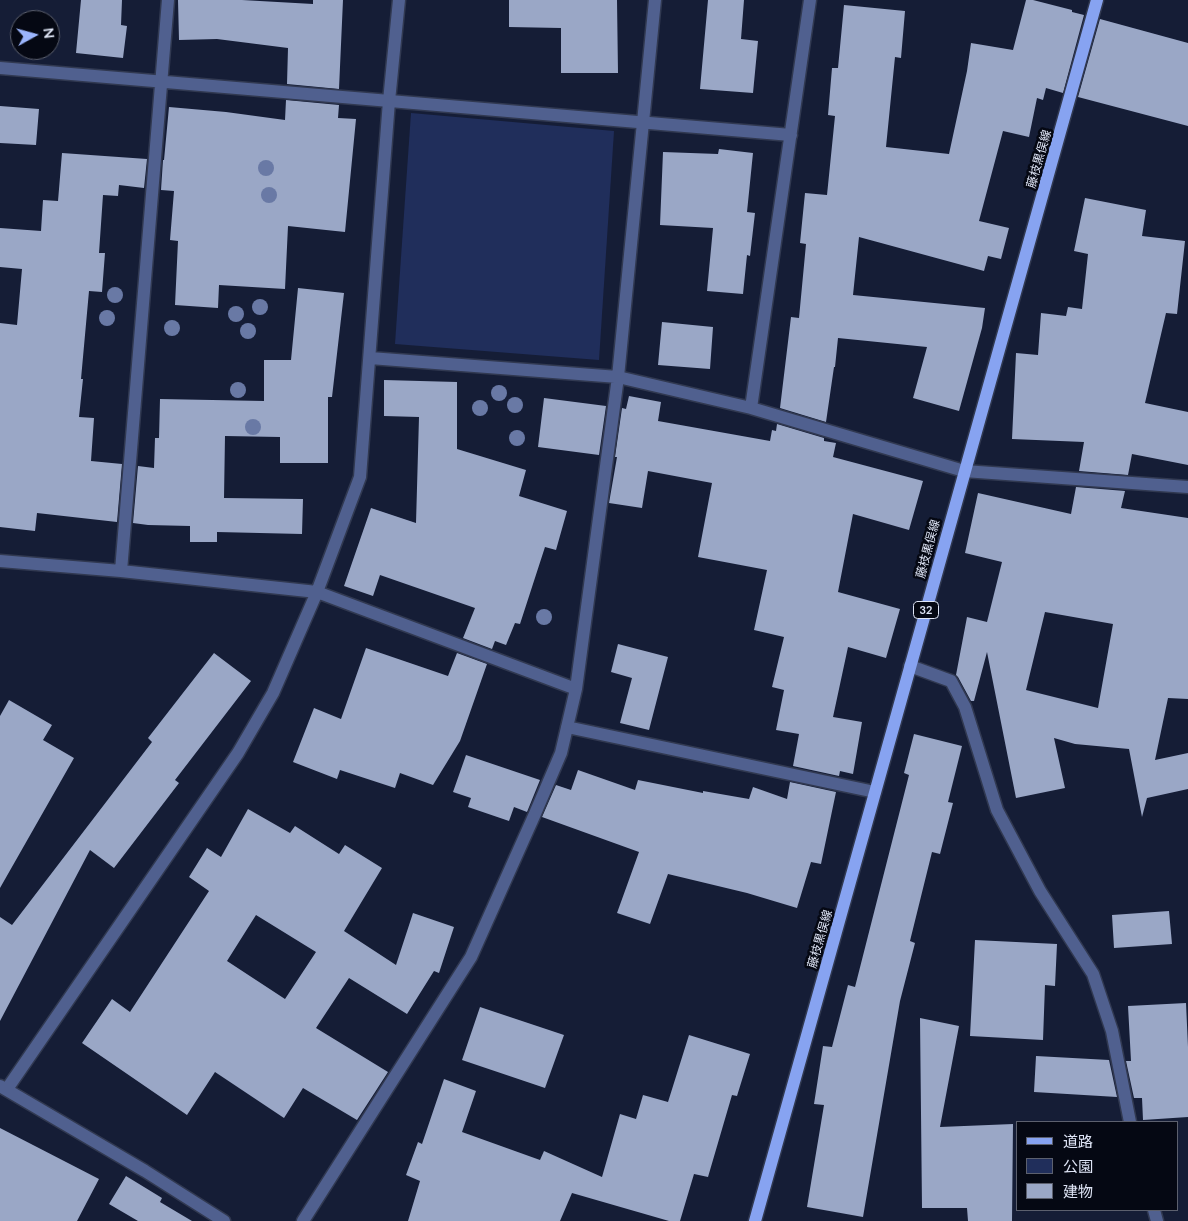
<!DOCTYPE html>
<html>
<head>
<meta charset="utf-8">
<style>
	body { margin:0 }
	#map { position:relative; width:1188px; height:1221px; overflow:hidden; background:#151d36; font-family:Lato,"Noto Sans JP",sans-serif }
	canvas { display:block }
	.legend { position:absolute; left:1016px; top:1121px; width:162px; height:90px; box-sizing:border-box; background:#050813; border:1px solid #5c606e; margin:0; padding:6px 9px; list-style:none; font-size:15px; color:#dfe5f6 }
	.legend li { display:flex; align-items:center; gap:10px; height:25px }
	.legend b { width:25px; border:1px solid #5c606e }
	.north { position:absolute; left:10px; top:10px; width:50px; height:50px; box-sizing:border-box; background:#050813; border:1px solid #5c606e; border-radius:50%; rotate:83deg; font-size:14px; font-weight:700; line-height:20px; text-align:center; color:#dfe5f6 }
	.north::after { content:''; display:block; margin:auto; width:18px; height:22px; background:#9bb5fd; clip-path:polygon(50% 0,100% 100%,50% 72%,0 100%) }
</style>
</head>
<body>
<div id="map">
<canvas width="1188" height="1221"></canvas>
<ul class="legend">
<li><b style="height:6px;background:#87a3f1"></b>道路</li>
<li><b style="height:14px;background:#202e5b"></b>公園</li>
<li><b style="height:14px;background:#9aa7c6"></b>建物</li>
</ul>
<div class="north">N</div>
</div>
<script>
const context = document.querySelector('canvas').getContext('2d');
context.lineJoin = 'round';
function paint(path, color) { context.fillStyle = color; context.fill(path, 'evenodd'); }
function strokePath(path, color, width, dash) { context.strokeStyle = color; context.lineWidth = width; context.lineCap = dash ? 'butt' : 'round'; context.setLineDash(dash || []); context.stroke(path); }
function write(font, color, halo, rows, align = 'center') {
  context.font = font + ' Lato,"Noto Sans JP",sans-serif'; context.lineWidth = 5; context.setLineDash([]); context.textBaseline = 'middle'; context.strokeStyle = halo; context.fillStyle = color; for (const [text, x, y, turn = 0] of rows) {
    context.save(); context.translate(x, y); context.rotate((+turn || 0) * Math.PI / 180); context.textAlign = isNaN(turn) ? turn : align; if (halo) context.strokeText(text, 0, 0); context.fillText(text, 0, 0); context.restore();
  }
}
paint(new Path2D(`
	M411,113l203,18 -15,229 -204,-16z`), '#202e5b');
paint(new Path2D(`
	M81,0h41l-1,25 6,1 -4,32 -47,-5z
	M178,0h64l71,4v-4h30l-4,89 -52,-5 1,-36 -71,-9 -38,1z
	M509,0h108l1,73h-57v-45l-52,-1z
	M708,0h36l-3,39 17,2 -5,52 -53,-4z
	M1026,0h7l39,10v2l12,3 -21,78 -17,-5 -3,12 -6,-2 -8,39 -26,-6 -24,90 30,7 -8,31 -13,-3 -4,15 -125,-34 -6,58 132,13 -3,20 -23,83 -46,-13 14,-51 -89,-9 -3,29h-1l-8,55 -46,-14 11,-91 8,1 7,-74 -6,-1 5,-50 22,2 8,-79 -7,-1 4,-47h6l6,-63 61,6 -4,47 -6,-1 -9,90 63,7 18,-83 4,-28 42,7z
	M1100,19l88,24v83l-110,-29z
	M286,100l53,5 -1,13 18,1 -11,113 -57,-6 -3,63 -66,-4 -1,23 -43,-3 3,-64 -8,-1 4,-49 -13,-1 2,-30h1l5,-53 57,5 59,8z
	M0,106l39,3 -3,36 -36,-2z
	M719,149l34,4 -6,59 8,1 -5,43 -3,-1 -4,39 -36,-3 6,-63 -53,-3 3,-73 55,2z
	M62,153l85,6 -3,29 -25,-3 -1,11 -15,-1 -4,58h6l-3,39 -13,-1 -8,88h2l-4,38 15,1 -3,43 31,3 -5,58 -80,-9 -2,18 -35,-4v-204l17,2 5,-56 -22,-2v-39l41,3 2,-31 15,1z
	M1085,198l61,12 -4,26 43,5 -8,73 -11,-1 -21,90 43,9v53l-56,-11 -4,21 -49,-4 5,-29 -72,-3 4,-86 22,2 3,-42 25,3 2,-9 14,2 6,-55 -14,-3z
	M298,288l46,5 -12,104h-4v66h-48v-26l-55,-1 -1,62 79,1 -1,35 -85,-2v10h-27v-16l-42,-1 -15,-2 5,-57 16,2 1,-30h4l1,-39 104,2v-41h27z
	M662,322l51,5 -3,42 -52,-4z
	M384,380l73,2v67l69,21 -7,26 48,15 -11,39 -11,-3 -25,77 -5,-1 -9,22 -11,-4 -3,8 -29,-11 12,-30 -95,-33 -7,21 -29,-10 27,-78 45,15 3,-106 -35,-1z
	M629,396l32,6 -3,19 112,20 2,-11 4,1 1,-7 47,14v3l12,2 -3,14 90,24 -14,49 -56,-16 -15,78 62,17 -14,49 -38,-11 -15,70 29,5 -9,52 -13,-3 -1,5 -46,-10 6,-32 -23,-4 8,-40 -12,-3 12,-50 -30,-7 13,-60 -69,-13 14,-74 -64,-12 -6,37 -33,-5 8,-46h-2l7,-49 4,1z
	M544,398l62,8 -7,49 -61,-8z
	M1076,487l49,4 -4,17 67,10v181l-20,-1 -13,62 33,-7v36l-41,9 -5,19 -13,-68 -54,-5 -21,-6 11,50 -49,10 -29,-146 -13,49h-3l-13,-24 -2,-2 11,-58 20,5 15,-60 -37,-9 13,-60 93,21zM1045,612l68,12 -15,84 -72,-18z
	M618,644l50,13 -19,73 -29,-7 12,-45 -21,-6z
	M366,648l82,28 9,-23 30,11 -27,77 -27,44 -33,-12 -5,15 -55,-18 -3,9 -44,-17 21,-54 27,11z
	M214,653l37,28 -76,99 4,3 -65,85 -24,-18 -90,171v-104l12,8 140,-183 -4,-4z
	M9,700l43,25 -9,15 31,18 -74,130v-172z
	M914,734l48,12 -14,56 5,1 -13,51 -8,-2 -22,89 5,2 -15,58 -37,216 -56,-10 17,-102 -10,-1 9,-58 9,1 16,-62 7,2 54,-212 -5,-2z
	M466,755l74,25 -13,32 -13,-5 -5,14 -41,-14 3,-9 -18,-6z
	M578,770l57,20 3,-10 65,13v-2l46,8 4,-12 34,12 3,-17 46,10 -15,72 -10,-2 -14,46 -50,-15 -79,-19 -18,50 -33,-11 22,-61 -97,-35 14,-32 15,5z
	M248,809l42,24 5,-7 44,28 6,-9 37,23 -38,63 52,34 17,-52 41,14 -15,46 -5,-2 -27,43 -58,-36 -33,50 72,44 -31,48 -54,-32 -19,30 -69,-46 -28,43 -105,-72 30,-44 18,13 79,-121 -20,-14 18,-29 14,9zM256,915l60,37 -31,47 -58,-38z
	M1169,911l3,33 -58,4 -2,-33z
	M975,940l82,4 -2,42 -10,-1 -2,55 -73,-4z
	M1186,1003l2,44v70l-45,3 -1,-22h-8l-8,-37h5l-3,-55z
	M480,1007l84,28 -19,53 -83,-28z
	M920,1018l39,8 -19,101 73,-3 -1,97h-44l-1,-13h-45z
	M689,1035l61,19 -13,42 -5,-1 -24,82 -14,-3 -14,47h-11l-97,-28 -12,28h-152l12,-40 -14,-6 12,-33 4,2 22,-65 32,12 -14,41 78,28 4,-9 58,26 18,-63 16,5 7,-24 25,7z
	M1036,1056l73,4 8,37 -83,-5z
	M0,1128l99,51 -22,42h-77z
	M126,1176l36,22 -2,4 32,19h-54l-29,-17z`), '#9aa7c6');
const street = new Path2D(`
	M0,68l791,67
	M370,358l248,19 133,31 213,63 224,16
	M751,408l59,-408
	M0,561l121,10 196,21 259,97
	M121,571l47,-571
	M910,666l41,15 14,26 32,103 43,81 53,83 19,57 18,91
	M567,727l308,65
	M0,1086l145,85 79,50
	M7,1089l231,-336 35,-60 44,-101 43,-115 29,-376 10,-101
	M1154,1210l3,11
	M303,1221l168,-264 63,-141 27,-63 15,-64 42,-312 37,-377`);
const primary = new Path2D(`
	M755,1221l342,-1221`);
strokePath(street, '#313951', 15);
strokePath(primary, '#313951', 15);
strokePath(street, '#50608f', 12);
strokePath(primary, '#87a3f1', 12);
context.fillStyle = '#6979a5';
for (const [x, y] of [
	[266,168],
	[269,195],
	[115,295],
	[260,307],
	[236,314],
	[107,318],
	[172,328],
	[248,331],
	[238,390],
	[499,393],
	[515,405],
	[480,408],
	[253,427],
	[517,438],
	[544,617]
]) { context.beginPath(); context.arc(x, y, 8, 0, 2 * Math.PI); context.fill(); }
for (const [x, y, w] of [
	[926,610,25]
]) { const box = new Path2D(); box.roundRect(x - w / 2, y - 8.5, w, 17, 4); context.fillStyle = '#050813'; context.fill(box); strokePath(box, '#dfe5f6', 1); }
write('bold 11px', '#dfe5f6', null, [
	["32",926,610]
]);
write('12px', '#dfe5f6', '#050813', [
	["藤枝黒俣線",1039,159,-74],
	["藤枝黒俣線",928,549,-75],
	["藤枝黒俣線",820,939,-74]
]);
</script>
</body>
</html>
